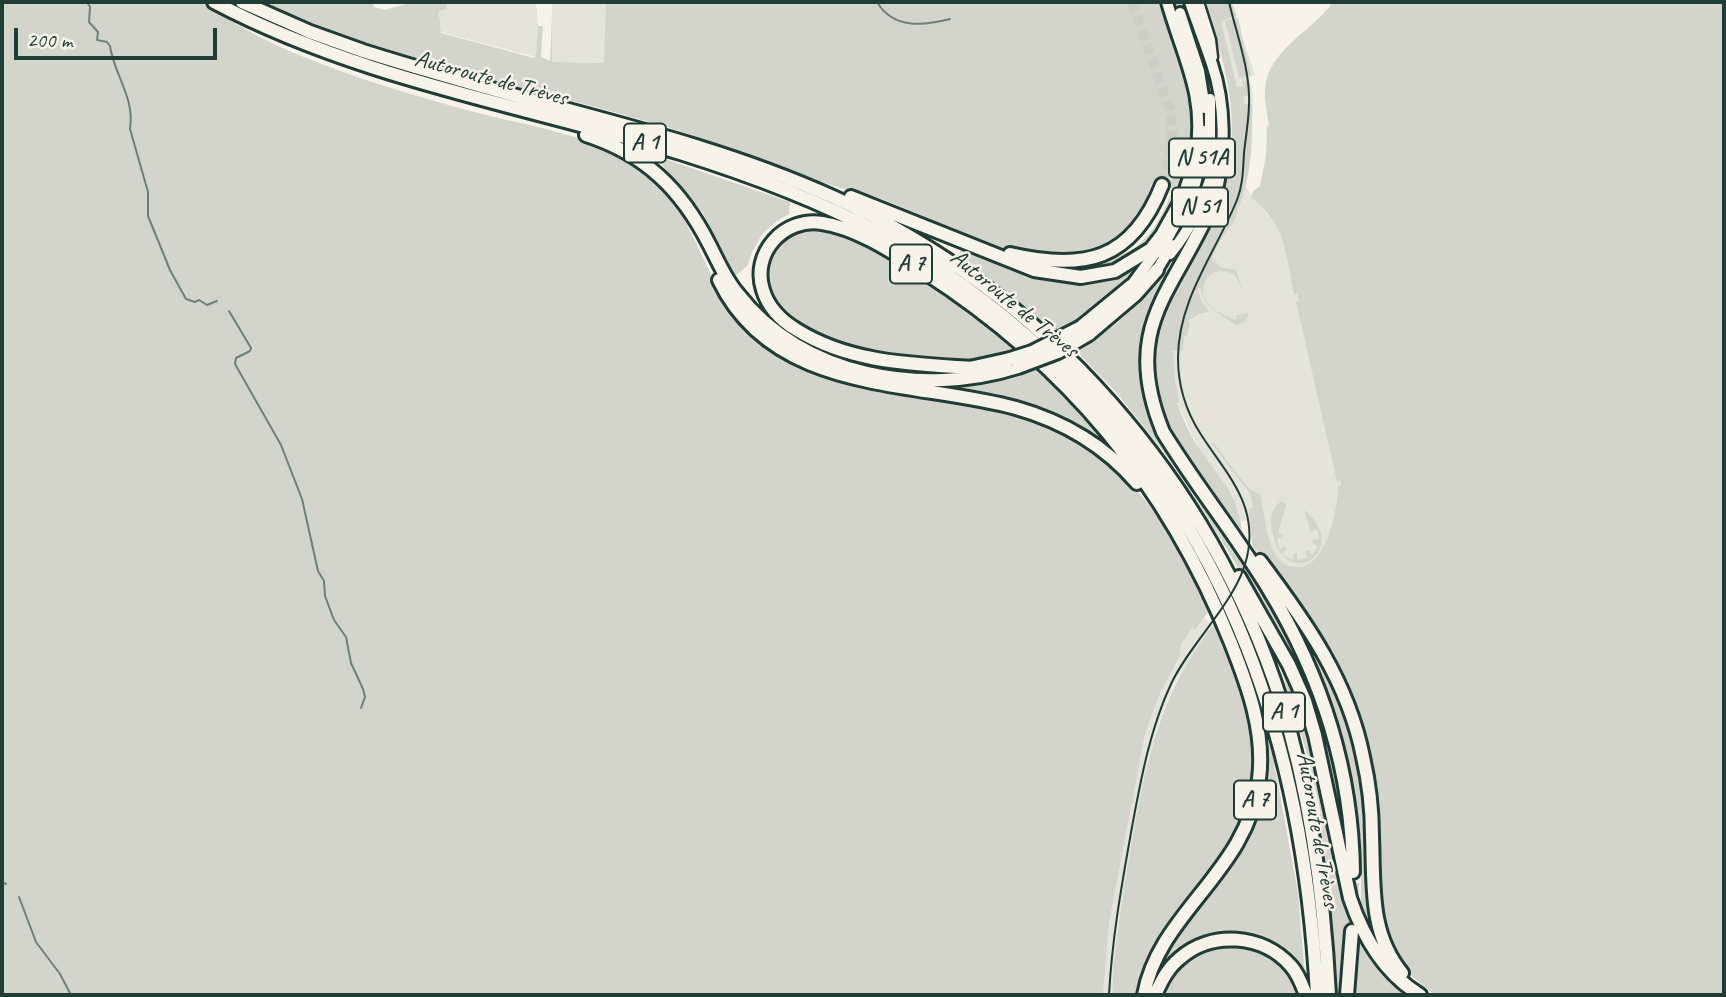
<!DOCTYPE html>
<html>
<head>
<meta charset="utf-8">
<style>
	body { margin:0 }
	#map { position:relative; width:1726px; height:997px; overflow:hidden; background:#f7f3e8; font-family:Caveat,sans-serif }
	canvas { display:block }
	.frame { position:absolute; inset:0; border:4px solid #1f3d34; pointer-events:none }
	.scale { position:absolute; left:14px; top:28px; width:203px; height:32px; box-sizing:border-box; border:4px solid #1f3d34; border-top:0; padding-left:9px; font-size:21px; line-height:24px; white-space:nowrap; color:#1f3d34; -webkit-text-stroke:5px #f7f3e8; paint-order:stroke }
</style>
</head>
<body>
<div id="map">
<canvas width="1726" height="997"></canvas>
<div class="frame"></div>
<div class="scale">200 m</div>
</div>
<script>
const context = document.querySelector('canvas').getContext('2d');
context.lineJoin = 'round';
function paint(path, color) { context.fillStyle = color; context.fill(path, 'evenodd'); }
function strokePath(path, color, width, dash) { context.strokeStyle = color; context.lineWidth = width; context.lineCap = dash ? 'butt' : 'round'; context.setLineDash(dash || []); context.stroke(path); }
function write(font, color, halo, rows, align = 'center') {
  context.font = font + ' Caveat,sans-serif'; context.lineWidth = 5; context.setLineDash([]); context.textBaseline = 'middle'; context.strokeStyle = halo; context.fillStyle = color; for (const [text, x, y, turn = 0] of rows) {
    context.save(); context.translate(x, y); context.rotate((+turn || 0) * Math.PI / 180); context.textAlign = isNaN(turn) ? turn : align; if (halo) context.strokeText(text, 0, 0); context.fillText(text, 0, 0); context.restore();
  }
}
paint(new Path2D(`
	M446,2h90l2,24 -2,31 -95,-25 -2,-22 8,-1z
	M552,2h54l-1,61 -53,-1z
	M1231,2l24,73 -6,2 4,18 -1,54 -6,39 30,37 8,6 55,225 7,59 -36,60 -33,-13 -24,-53h-4l2,10 -10,3 -4,-16 -9,-18 -29,-39 -28,-59 1,-92 53,-96 12,-82 -24,-103z
	M1204,618l9,6 -39,59 -16,41 -9,34 -31,166 -6,71h-9l6,-71 36,-190 16,-43 19,-35 1,-11 11,-17 3,2z`), '#e5e4d9');
paint(new Path2D(`
	M2,2c48,0 96,0 144,0 16,0 36,-2 51,0 10,2 22,12 31,17 24,14 46,26 71,36 58,24 119,42 179,58 54,14 117,22 163,55 63,46 61,138 130,178 29,16 60,32 92,40 49,13 101,12 150,26 106,30 151,105 198,196l-16,22 -3,-2 -11,17 -1,11 -19,35 -16,43 -36,190 -6,71h-1101z
	M259,2h113l2,5 11,3 27,-8h34l1,7 -8,2 2,22 93,25 2,-2 2,-30h5l-2,31 9,4 2,-44v45l52,1 2,-61h551c10,14 15,33 20,49 6,17 14,35 17,52 3,25 -1,51 -8,74 -23,73 -71,107 -147,89 10,-2 26,1 39,-1 36,-6 65,-31 82,-63l3,2c-11,22 -27,39 -47,53 30,-9 47,-40 57,-68l-21,-6 -6,16 6,2c-19,37 -58,61 -100,58 -62,-5 -120,-43 -179,-63 -11,-3 -24,-5 -36,-9 -46,-15 -92,-35 -139,-50 -145,-48 -301,-68 -439,-135z
	M1206,2h25l6,14 -16,5 16,66 6,-1 -1,-5 7,-1 2,15 -7,1v8h8c0,36 0,70 -14,105 -1,4 -3,11 -6,15 -9,11 -13,19 -20,33l8,10 16,3 7,21 -8,-16c-18,-10 -33,0 -32,20 5,13 20,21 33,25l1,-5 11,-2v4l-5,6 -7,2c-15,-11 -33,-17 -35,-37h-3l3,13 8,11 -10,2 -11,7 2,2 -3,13 -3,1 -1,13 -10,1 2,29 4,21 -2,2c6,15 12,31 22,45 20,30 39,44 43,83 -35,-47 -90,-110 -89,-171 1,-46 28,-83 50,-121 43,-76 33,-151 3,-229l2,-2z
	M1333,2h391v993h-289l-26,-21 -10,-13 -17,-37 -14,-168 -66,-146 -50,-65 -3,-36 4,-1 -2,-13 -39,-51 1,-2 35,46 12,6c4,18 7,50 18,64 4,6 11,9 19,9 29,2 41,-58 41,-81h3v-5h-4l-41,-179 3,-1 -2,-7h-3c-9,-42 -7,-67 -43,-97l2,-6 7,-5 6,-31 1,-30 2,3c-1,-12 -5,-26 -4,-38 2,-40 47,-58 68,-88z
	M1238,18l13,58 -12,2 -14,-57z
	M659,157l131,45 -1,12 -12,7 -14,12 -11,19 -4,13 -15,13 -30,-65 -45,-53z
	M812,227c25,3 47,14 70,26 50,27 93,61 138,95 -17,6 -34,11 -52,13 -47,8 -130,-12 -170,-38 -45,-29 -44,-85 14,-96z
	M963,246l83,30 89,-11 4,5 -32,30 -50,32 -100,-75z
	M1165,275l1,1 -20,47 -6,35 2,26 7,29 16,31 99,146 30,51 36,95 18,100 -6,1 -23,-102 -55,-125 -68,-111 -33,-48 -47,-59 -41,-42 42,-27z
	M1042,366l43,46 55,67 -65,-50 -165,-43c50,-1 83,-3 132,-20z
	M1281,501l5,3 -8,29 6,2 -7,5 2,9 6,-3 2,3 -5,5 10,6 2,-7 3,1v6l11,-2 -3,-6 3,-2 4,5 6,-9 -6,-3 1,-3 7,-1 -3,-10 -6,3 -7,-22c49,40 -18,83 -31,25 -4,-14 -3,-24 8,-34z
	M1275,586l36,51 44,96 31,225 -25,-42v-80l-3,-1c-9,-93 -39,-167 -83,-249z
	M1216,621c29,71 61,151 15,224 -24,37 -52,73 -78,108l-9,20 -5,22h-27c2,-48 10,-95 18,-142 17,-92 27,-157 86,-232z
	M1272,639l30,62 53,219 58,75h-59l4,-58 -2,-2 -13,60h-6l-11,-122 -9,-58 4,-1 -14,-60z
	M1271,746l27,147 7,82c-9,-6 -15,-20 -26,-27 -24,-19 -62,-19 -89,-6 -12,7 -22,21 -30,32l-3,-2c28,-63 89,-101 105,-172 2,-8 5,-18 6,-26 0,-9 -2,-18 -2,-27z
	M1223,943c47,8 55,8 78,52h-141c15,-33 30,-40 63,-52z`), '#d3d5ca');
strokePath(new Path2D(`
	M87,2l3,5 -1,15 9,10 -1,8 10,2 3,4c4,29 25,51 20,83l18,63v24l22,54 16,29 9,3 4,-2 8,5 10,-4
	M877,2c16,27 46,24 73,17
	M229,311l22,37 -1,3 -14,7 -1,6 46,81 21,54 16,72 6,10 1,15 9,24 12,17 5,26 12,26 2,8 -4,11
	M2,882l4,2
	M19,897l17,45 24,32 11,21`), '#6f8077', 2);
strokePath(new Path2D(`
	M1132,2l39,112c3,25 -1,48 -9,71
	M1175,2l5,11`), '#cccfc4', 10, [10, 5]);
strokePath(new Path2D(`
	M1352,931l1,-59`), '#cccfc4', 12, [12, 6]);
const secondary = new Path2D(`
	M1198,2l12,38 2,17`);
const trunk = new Path2D(`
	M1167,2c15,54 39,93 29,151 -4,18 -11,35 -16,52
	M1190,2c7,21 15,41 22,62 14,41 13,89 4,131
	M1180,13l19,58 6,37
	M1210,99v40
	M1195,184l9,-35 1,-18
	M1160,252l29,-53
	M1170,254c24,-29 38,-61 47,-98
	M1157,270l15,-25
	M1131,286l30,-41`);
const motorway = new Path2D(`
	M214,2c145,77 309,103 466,151 67,21 135,46 197,79 63,33 120,76 172,124 184,171 255,394 268,639
	M242,2l68,30 53,19c57,18 114,34 172,50 101,27 203,53 298,96 213,96 376,282 448,504 30,96 43,195 48,294
	M586,135c59,19 95,54 123,109 9,17 16,35 29,50 64,83 185,103 280,73
	M1216,195c-37,94 -98,127 -53,237 33,54 73,103 105,156 53,87 84,182 85,284
	M851,197l183,73 47,7 34,-6 36,-22 11,-14 20,-36
	M1010,254c74,17 122,7 152,-69
	M719,280c55,115 194,100 297,128 46,13 89,38 121,75
	M1081,327l50,-41
	M1089,334l46,-39 22,-25
	M972,368c-60,-4 -122,-5 -175,-38 -15,-9 -29,-23 -34,-40 -12,-37 21,-73 59,-67 35,5 72,30 102,49 143,92 244,213 307,371 17,43 34,89 28,136 -11,93 -100,133 -115,216
	M965,369l45,-10
	M1260,561c46,61 88,120 103,196 6,26 9,52 9,79 2,49 -3,97 30,137
	M1239,577l50,88 16,36 10,34 35,163c13,39 34,75 70,97
	M1155,995c6,-13 12,-26 24,-36 32,-29 84,-25 112,7 8,9 11,19 15,29
	M1347,995l5,-64`);
strokePath(secondary, '#1f3d34', 15);
strokePath(trunk, '#1f3d34', 16);
strokePath(motorway, '#1f3d34', 18);
strokePath(secondary, '#f7f3e8', 10);
strokePath(trunk, '#f7f3e8', 10);
strokePath(motorway, '#f7f3e8', 12);
strokePath(new Path2D(`
	M1109,995c3,-57 13,-112 23,-168 9,-48 18,-98 39,-143 20,-43 66,-82 76,-127 12,-53 -21,-83 -47,-124 -14,-22 -22,-49 -22,-75 0,-59 38,-106 59,-158 6,-15 6,-31 7,-47 2,-19 6,-39 5,-58 -1,-31 -13,-63 -20,-93`), '#1f3d34', 2);
const motorwayBridge = new Path2D(`
	M1010,359l22,-7 49,-25
	M1018,367l40,-15 31,-18`);
strokePath(motorwayBridge, '#1f3d34', 18, []);
strokePath(motorwayBridge, '#f7f3e8', 12);
for (const [x, y, w] of [
	[645,143,42],
	[1202,158,66],
	[1200,207,56],
	[911,264,42],
	[1284,712,42],
	[1255,800,42]
]) { const box = new Path2D(); box.roundRect(x - w / 2, y - 19.5, w, 39, 5); context.fillStyle = '#f7f3e8'; context.fill(box); strokePath(box, '#1f3d34', 2); }
write('bold 23px', '#1f3d34', null, [
	["A 1",645,143],
	["N 51A",1202,158],
	["N 51",1200,207],
	["A 7",911,264],
	["A 1",1284,712],
	["A 7",1255,800]
]);
write('24px', '#1f3d34', '#f7f3e8', [
	["Autoroute de Trèves",491,79,15],
	["Autoroute de Trèves",1014,304,39],
	["Autoroute de Trèves",1317,830,80]
]);
</script>
</body>
</html>
